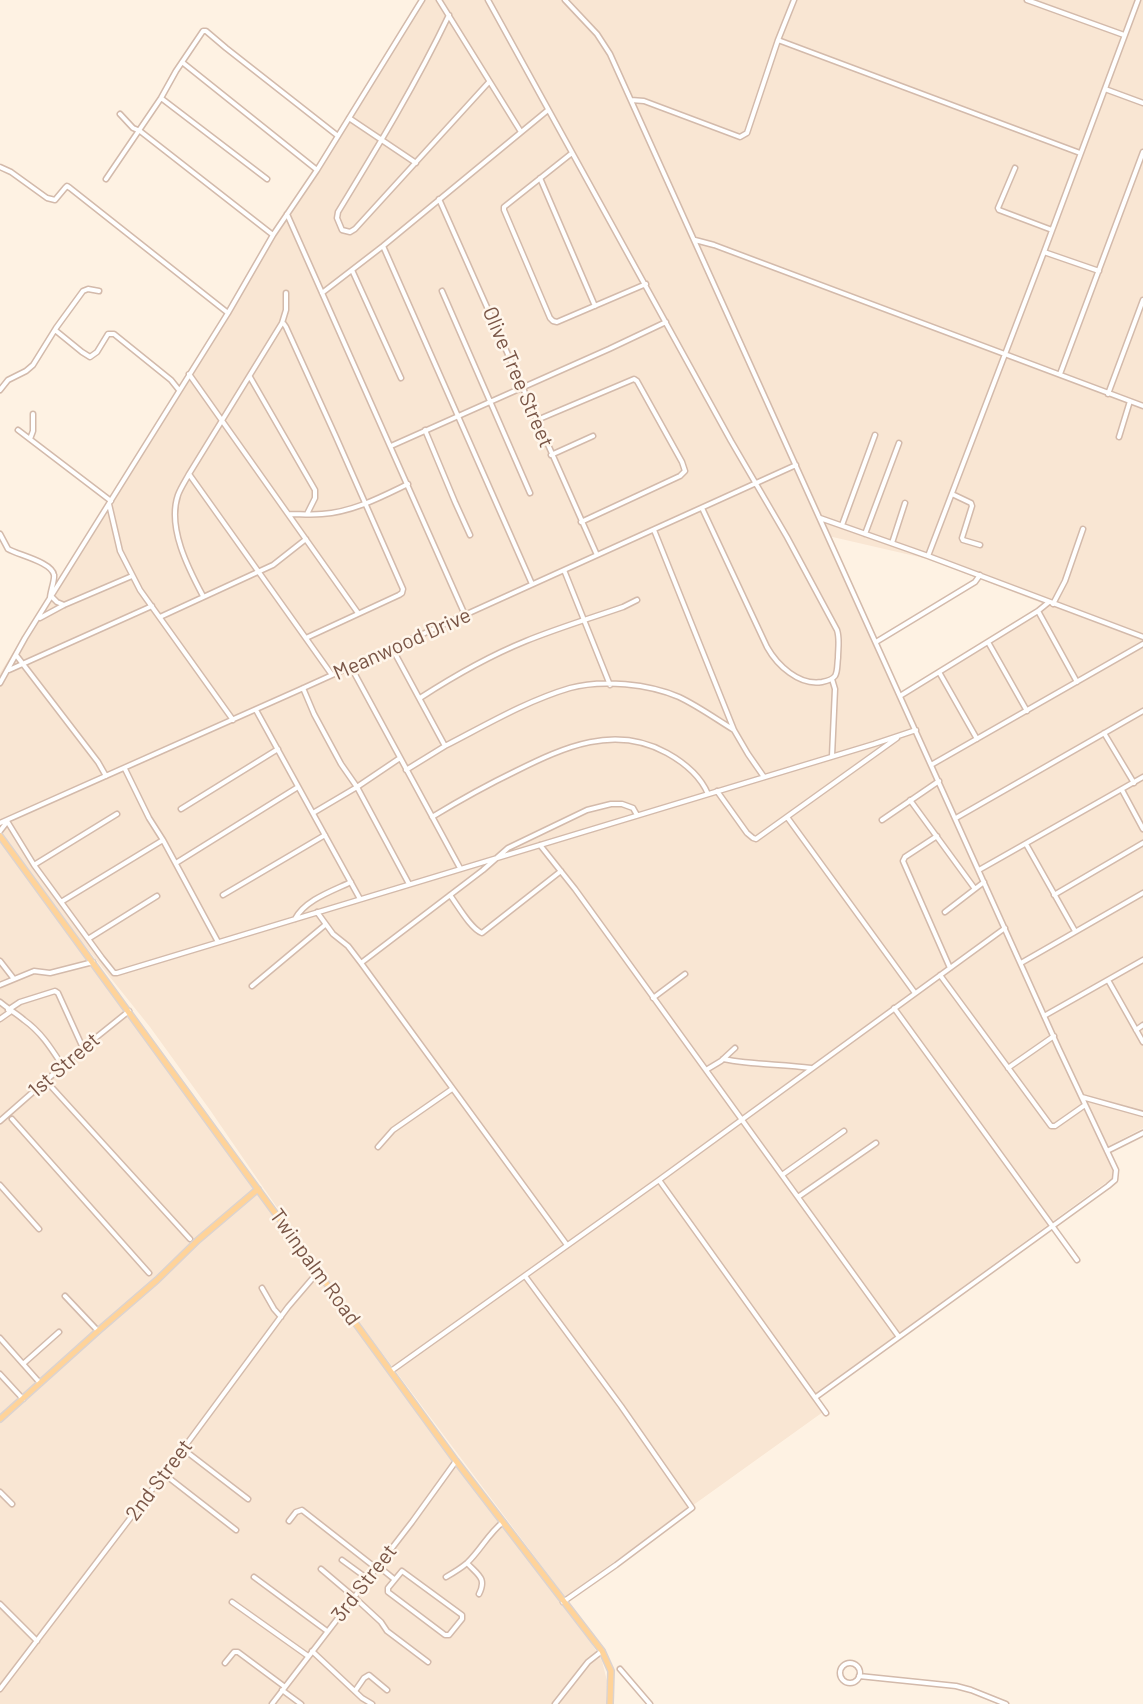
<!DOCTYPE html>
<html>
<head>
<meta charset="utf-8">
<style>
	body { margin:0 }
	canvas { display:block; background:#fef2e3 }
</style>
</head>
<body>
<canvas width="1143" height="1704"></canvas>
<script>
const context = document.querySelector('canvas').getContext('2d');
context.lineJoin = 'round';
function paint(path, color) { context.fillStyle = color; context.fill(path, 'evenodd'); }
function strokePath(path, color, width, dash) { context.strokeStyle = color; context.lineWidth = width; context.lineCap = dash ? 'butt' : 'round'; context.setLineDash(dash || []); context.stroke(path); }
function write(font, color, halo, rows, align = 'center') {
  context.font = font + ' Barlow,sans-serif'; context.lineWidth = 5; context.setLineDash([]); context.textBaseline = 'middle'; context.strokeStyle = halo; context.fillStyle = color; for (const [text, x, y, turn = 0] of rows) {
    context.save(); context.translate(x, y); context.rotate((+turn || 0) * Math.PI / 180); context.textAlign = isNaN(turn) ? turn : align; if (halo) context.strokeText(text, 0, 0); context.fillText(text, 0, 0); context.restore();
  }
}
paint(new Path2D(`
	M421,0h722v1128l-40,21 10,23 -1,6 -295,215 6,19 -258,185 -245,-327 -110,-160 -60,-83 -93,-116 71,103 117,163 76,102 117,162 146,190 18,30 5,20 -1,23h-606v-1031l140,-219zM797,466l16,43 -16,-36 -5,-4 -544,245zM824,535l104,24 121,47 -150,92z`), '#f9e6d3');
const minor = new Path2D(`
	M439,0l82,132
	M488,0l243,441 56,96 50,93c3,9 1,18 1,28 -1,6 0,13 -3,18 -3,4 -8,5 -13,6 -23,4 -45,-17 -55,-35l-65,-139
	M565,0l32,34 13,20 449,995 57,121 -1,10 -7,6 -292,211
	M1027,0l97,35
	M449,15c-33,69 -72,133 -111,197l-1,6 5,12 8,2 5,-3 134,-147
	M778,40l302,113
	M182,62l135,108
	M1105,89l38,14
	M161,98l106,81
	M631,100l13,1 96,36 7,-4 31,-93 16,-40
	M120,114l13,14 7,3 133,104
	M349,118l67,45
	M572,153l-68,54v3l46,108 3,3 4,1 89,-38
	M0,167l11,5 36,26 8,2 10,-12 2,-2 3,2 158,125
	M1015,168l-17,40 1,2 53,20
	M540,178l55,128
	M106,179l55,-81 15,-27 27,-40h3l20,17 112,88
	M439,199l158,356
	M287,214l178,401
	M695,240l19,5 429,161
	M383,246l149,338
	M1044,252l55,19
	M352,270l49,108
	M442,291l88,202
	M286,293v17l-4,13 -93,151 143,201
	M322,293l61,-47 165,-136
	M282,323l2,1 2,3 50,110 67,152 -1,4 -3,2 -93,43
	M55,330l27,22 8,5 7,-5 11,-18h6l57,46 8,10
	M189,374l169,239
	M1060,374l83,-222
	M250,377l65,113v8l-8,16
	M0,390l8,-10 18,-9 7,-6 23,-37 27,-37 5,-2 11,2
	M1108,394l35,-94
	M537,420l97,-41 3,2 45,81 3,9 -5,5 -99,46
	M18,430l93,71
	M425,430l30,72 15,33
	M1119,437l11,-36
	M30,439l3,-8v-17
	M391,446l218,-97 57,-27
	M551,455l42,-19
	M189,474c-3,6 -8,13 -11,21 -11,32 10,73 25,101
	M952,494l19,9 1,3 -10,32 1,2 17,5
	M109,504l11,47 20,39 93,130
	M289,514c11,0 22,1 33,0 31,-2 59,-17 86,-30
	M820,518l108,38 215,81
	M842,525l33,-90
	M654,530l80,200 14,24 16,23
	M0,534l8,15c10,6 44,13 46,26 1,5 -4,17 -4,23
	M865,534l34,-91
	M892,543l13,-40
	M928,556l116,-304 94,-252
	M564,570l46,115
	M52,597l5,5 7,3
	M1053,604l12,-23 18,-52
	M1038,611l39,71
	M160,617l113,-52 33,-26
	M40,618l24,-13 68,-29
	M876,642l99,-60 5,-7
	M988,642l39,69
	M392,648l53,98c41,-21 81,-45 125,-58 32,-9 79,-4 109,9 19,9 37,22 55,33
	M16,655l82,107 8,14
	M351,667l109,201
	M9,670l143,-64
	M939,672l38,67
	M832,679l3,10 -3,67
	M0,683l25,-45 203,-325 45,-78 44,-65 105,-170
	M303,688l11,26 27,50 16,23 52,97
	M900,696l138,-85 11,-9
	M420,698c34,-22 69,-42 106,-57 32,-13 65,-23 97,-34l14,-7
	M256,710l104,189
	M1104,733l30,50
	M931,765l212,-121
	M125,769l24,49 14,22 55,102
	M406,770l39,-24
	M1122,790l21,39
	M717,791l30,42 6,5 3,1 141,-101
	M910,800l65,89
	M181,809l97,-60
	M313,813l44,-26 43,-29
	M432,817c28,-17 55,-32 84,-46 48,-24 99,-47 151,-18 18,10 33,22 41,41
	M787,817l128,176
	M956,818l187,-107
	M882,820l57,-39
	M7,821l27,44 68,93 12,15h3l757,-229 42,-14
	M0,823l299,-133 497,-225
	M0,831l7,-9
	M937,836l-32,21 -2,4 47,107
	M1026,844l49,87
	M540,845l35,44 324,448
	M176,863l122,-76
	M34,865l83,-51
	M979,870l164,-93
	M223,895l102,-60
	M450,895c8,11 21,34 32,38l79,-62
	M1054,895l89,-52
	M61,902l102,-62
	M317,912l16,22 15,12 13,17 206,282
	M945,912l39,-30
	M295,919c10,-19 37,-28 56,-37
	M88,939l69,-43
	M0,961l14,18
	M361,963l122,-93 25,-22 79,-38 24,-6h11l11,4 4,7
	M1021,963l122,-70
	M940,975l111,151h4l30,-21
	M1108,980l35,62
	M0,985l34,-14 16,2 43,-11
	M252,986l73,-61
	M653,998l32,-24
	M0,1002c8,7 16,11 24,18 17,12 27,28 38,45
	M894,1008l183,252
	M8,1010l12,-8 35,-11 3,2 25,55
	M1044,1016l99,-56
	M0,1019l10,-7
	M1136,1030l7,-5
	M723,1059c30,6 59,5 88,9
	M1008,1068l46,-32
	M706,1070l15,-9 14,-13
	M47,1082l143,157
	M1082,1097l61,17
	M12,1119l137,154
	M0,1121l83,-73 46,-37
	M378,1147l15,-17 59,-41
	M1107,1151l36,-18
	M782,1175l62,-44
	M659,1180l167,233
	M0,1185l39,44
	M798,1197l78,-54
	M525,1276l96,130 71,102 -76,57 -53,37
	M262,1288l12,21 7,8
	M65,1296l33,35
	M0,1338l40,45
	M23,1364l36,-32
	M391,1371l268,-191 346,-252
	M0,1374l23,25
	M183,1449l65,50
	M164,1474l72,56
	M0,1492l12,12
	M289,1521l7,-9 6,-2 74,58
	M342,1560l26,19
	M467,1563c11,12 20,15 12,31
	M378,1566l16,13
	M321,1569l33,28 27,25 6,9 41,31
	M402,1571l60,44v4l-13,16h-4l-57,-43v-4z
	M254,1577l73,54
	M446,1577c7,-4 14,-8 21,-14 13,-12 21,-29 36,-41
	M232,1602l76,54
	M0,1604l37,37
	M312,1651l50,47 10,6
	M225,1663l9,-11h4l47,35
	M840 1673a10 10 0 1 1 20 0a10 10 0 1 1-20 0Z
	M620,1669l30,35
	M859,1676l97,10 15,4 35,14
	M0,1689l183,-240 105,-142 30,-35
	M282,1690l19,14
	M355,1691l9,-13 5,-3 18,15
	M272,1704l140,-182 44,-61
	M555,1704l33,-42 14,-11`);
const major = new Path2D(`
	M0,836l456,625 146,190 9,20 -1,33
	M0,1419l98,-88 59,-51 41,-40 60,-51`);
strokePath(minor, '#d3baab', 7);
strokePath(major, '#dcd3cf', 8);
strokePath(minor, '#fff', 4);
strokePath(major, '#ffd399', 5);
write('21px', '#795546', '#fff6eb', [
	["Olive Tree Street",518,377,67],
	["Meanwood Drive",402,644,-24],
	["1st Street",64,1065,-41],
	["Twinpalm Road",315,1267,54],
	["2nd Street",159,1480,-53],
	["3rd Street",364,1583,-52]
]);
</script>
</body>
</html>
